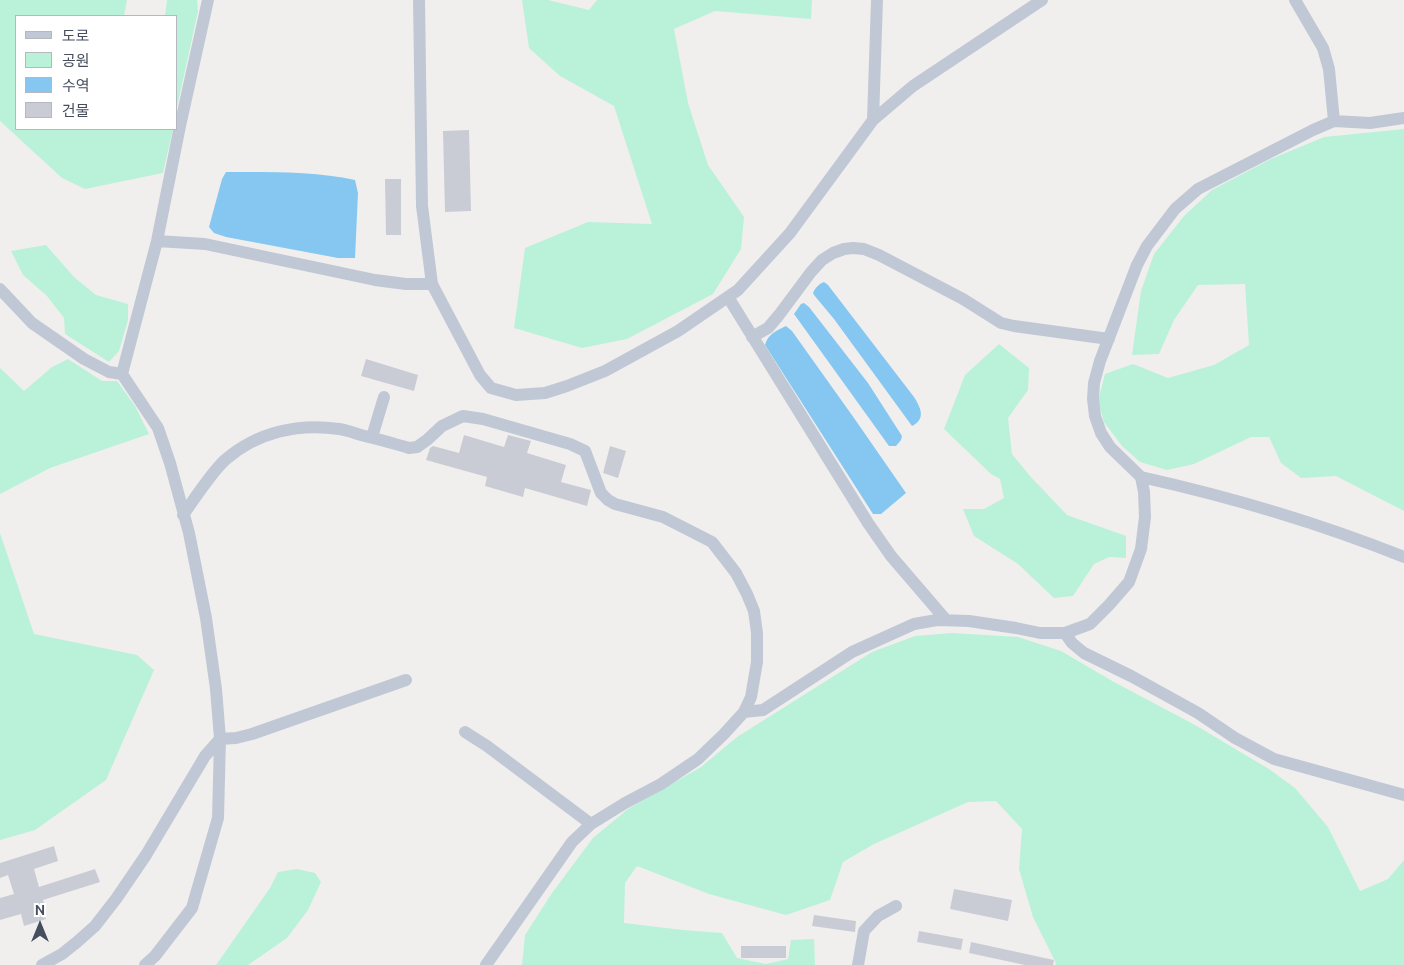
<!DOCTYPE html>
<html>
<head>
<meta charset="utf-8">
<style>
	body { margin:0 }
	#map { position:relative; width:1404px; height:965px; overflow:hidden; background:#f1efee; font-family:Ubuntu,"Noto Sans KR",sans-serif }
	canvas { display:block }
	.legend { position:absolute; left:15px; top:15px; width:162px; height:115px; box-sizing:border-box; background:#fff; border:1px solid #b5b8be; margin:0; padding:6px 9px; list-style:none; font-size:15px; color:#464e5d }
	.legend li { display:flex; align-items:center; gap:10px; height:25px }
	.legend b { width:25px; border:1px solid #b5b8be }
	.north { position:absolute; left:15px; top:900px; width:50px; height:50px; -webkit-text-stroke:4px #fff; paint-order:stroke; rotate:0deg; font-size:14px; font-weight:700; line-height:20px; text-align:center; color:#464e5d }
	.north::after { content:''; display:block; margin:auto; width:18px; height:22px; background:#464e5d; clip-path:polygon(50% 0,100% 100%,50% 72%,0 100%) }
</style>
</head>
<body>
<div id="map">
<canvas width="1404" height="965"></canvas>
<ul class="legend">
<li><b style="height:6px;background:#c1c8d5"></b>도로</li>
<li><b style="height:14px;background:#baf1d9"></b>공원</li>
<li><b style="height:14px;background:#85c7f1"></b>수역</li>
<li><b style="height:14px;background:#caccd5"></b>건물</li>
</ul>
<div class="north">N</div>
</div>
<script>
const context = document.querySelector('canvas').getContext('2d');
context.lineJoin = 'round';
function paint(path, color) { context.fillStyle = color; context.fill(path, 'evenodd'); }
function strokePath(path, color, width, dash) { context.strokeStyle = color; context.lineWidth = width; context.lineCap = dash ? 'butt' : 'round'; context.setLineDash(dash || []); context.stroke(path); }
paint(new Path2D(`
	M0,0h127l-3,16h-108v113h157l-10,44 -78,16 -23,-11 -62,-57z
	M167,0h30l1,11 -22,101v-96h-11z
	M522,0h26l41,10 8,-10h215l-1,19 -96,-8 -41,18 14,74 20,62 36,52 -3,32 -28,45 -86,45 -45,9 -68,-20 11,-80 63,-26 64,2 -38,-118 -54,-30 -31,-28z
	M1404,129v382l-68,-35 -35,2 -20,-15 -12,-26h-18l-57,27 -27,6 -27,-8 -18,-16 -18,-24 -6,-21 7,-27 28,-10 35,14 46,-13 35,-20 -4,-61 -47,1 -24,35 -15,34 -27,1 9,-64 13,-37 30,-38 28,-26 59,-31 53,-22z
	M46,245l28,32 22,18 32,9v16l-9,31 -10,11 -44,-28 -1,-16 -17,-22 -24,-21 -12,-24z
	M999,344l30,24 -1,22 -20,28 4,36 18,22 37,39 59,21v22l-17,-1 -15,7 -21,32 -19,2 -36,-34 -44,-28 -11,-27h21l20,-11 -4,-19 -9,-5 -47,-45 21,-54z
	M68,359l34,22h15l18,25 14,28 -99,34 -50,26v-126l24,23 28,-24z
	M0,533l34,101 103,21 17,15 -48,110 -71,50 -35,10z
	M952,633l66,4 43,14 53,31 81,43 74,44 26,19 33,39 32,64 28,-12 16,-19v105h-348l-1,-4 -22,-44 -14,-48 3,-40 -26,-28 -28,1 -94,42 -31,18 -13,38 -44,15 -77,-21 -72,-28 -12,17 -1,40 59,7 39,3 15,25 29,6 22,-5 3,-19 23,-1 1,26h-293l3,-30 27,-42 41,-55 35,-29 73,-42 36,-30 135,-85 43,-16z
	M297,869l18,4 6,9 -13,28 -21,28 -39,27h-32l54,-77 8,-16z`), '#baf1d9');
paint(new Path2D(`
	M226,172c41,0 89,-1 129,8l3,13 -3,65h-17l-112,-21 -12,-4 -5,-6 13,-48z
	M824,282l4,3 86,112c7,11 12,22 -2,29l-78,-107 -20,-24 -1,-2c2,-5 6,-9 11,-11z
	M804,303l5,4 59,76 34,53 -1,4 -5,6h-7l-95,-132 7,-10z
	M786,326l6,5 62,87 52,75 -25,21h-8l-108,-169c3,-11 11,-14 21,-19z`), '#85c7f1');
paint(new Path2D(`
	M469,130l2,81 -26,1 -2,-81z
	M385,179h16v56h-15z
	M366,359l52,16 -4,16 -53,-15z
	M464,435l40,12 4,-12 23,6 -4,12 39,12 -5,17 30,8 -4,16 -62,-18 -2,9 -38,-11 2,-9 -61,-17 4,-12 3,-2 26,7z
	M610,446l16,5 -8,27 -15,-5z
	M54,846l4,15 -24,8 5,18 56,-18 5,13 -57,18 2,6 -3,1 4,12 -22,7 -3,-12 -21,6v-22l14,-4 -6,-19 -8,3v-15z
	M954,889l58,11 -4,21 -58,-12z
	M814,915l42,6 -1,11 -43,-6z
	M919,931l44,8 -2,11 -44,-8z
	M971,942l83,18 -1,5h-28l-56,-12z
	M741,946h45v12h-45z`), '#caccd5');
strokePath(new Path2D(`
	M208,0l-28,126 -23,115 -35,133 36,54 12,35 19,70 17,85 10,71 4,50 16,-1 16,-4 154,-54
	M419,0l3,206 10,78 48,91 11,13 25,7 29,-2 22,-7 38,-15 73,-40 60,-41 52,-57 83,-113 40,-34 129,-86
	M1295,0l28,48 6,21 5,52
	M873,120l4,-120
	M157,241l48,3 170,36 31,4h26
	M0,289l32,34 52,36 25,13 13,2
	M728,297l140,226 23,33 55,64
	M752,337l16,-9 11,-13 32,-43 11,-12 11,-7 11,-4 9,-1 11,1 15,6 84,44 38,24 13,3 95,13
	M372,437l12,-40
	M1141,477c90,20 178,46 263,80
	M183,515c12,-17 28,-42 42,-55 32,-28 73,-37 114,-31 8,1 15,4 22,6 16,4 32,8 48,13l8,-1 10,-7 15,-14 21,-10 20,3 87,25 15,7 16,42 7,7 7,4 48,13 49,25 24,31 11,21 7,17 3,22v29l-6,35 -7,15 -20,22 -26,25 -37,25 -36,19 -34,21 -19,18 -86,123
	M1065,633l7,10 12,10 47,23 67,37 37,25 39,21 130,36
	M744,712l19,-2 89,-58 62,-28 23,-4 32,1 47,7 24,5h25l25,-9 19,-19 20,-23 12,-33 4,-32 -1,-25 -3,-15 -31,-30 -9,-14 -6,-17 -2,-17 1,-16 6,-22 37,-96 10,-19 28,-37 23,-20 115,-59 21,-9 36,2 34,-5
	M465,732l22,14 104,78
	M42,965l20,-11 15,-12 18,-16 21,-27 30,-44 59,-99 15,-17
	M145,965l10,-9 37,-48 26,-90 2,-79
	M858,965l6,-34 14,-15 18,-10`), '#c1c8d5', 12);
</script>
</body>
</html>
